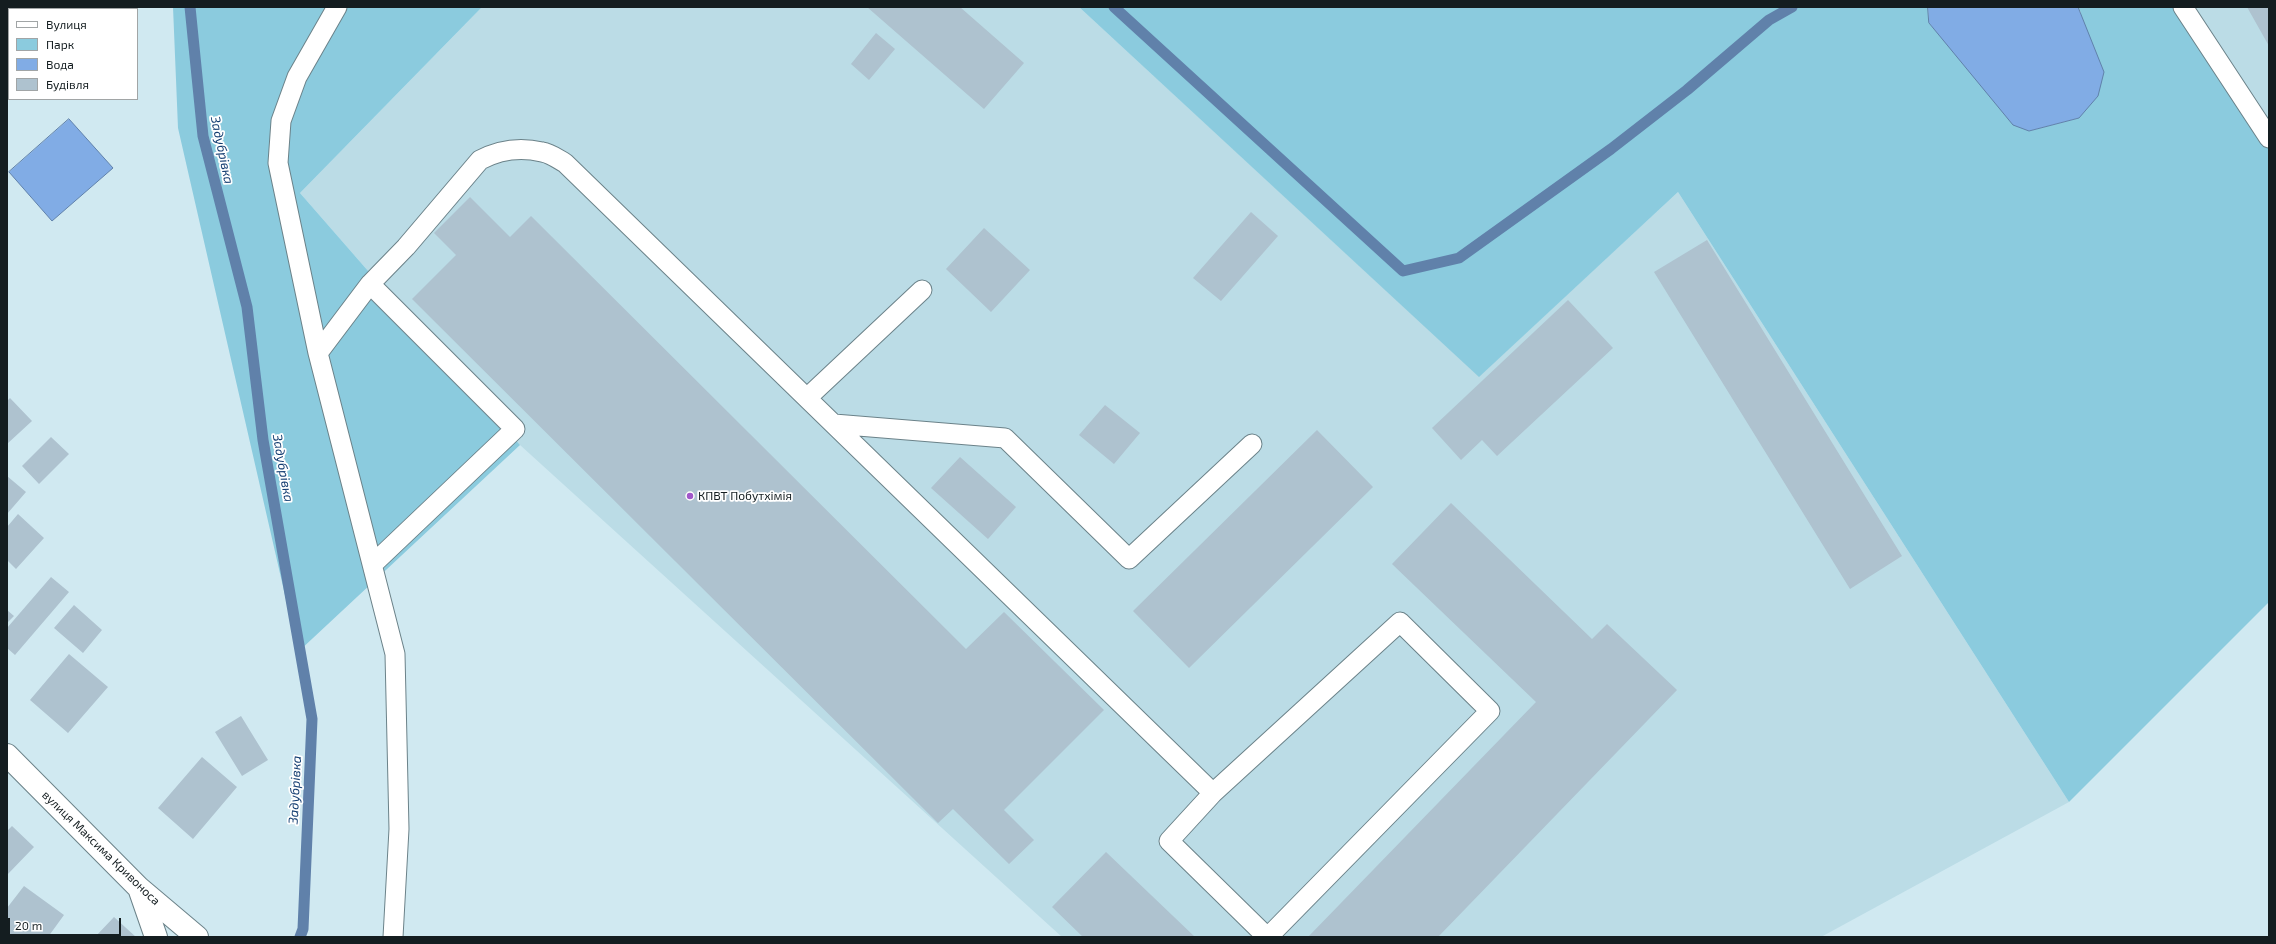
<!DOCTYPE html>
<html>
<head>
<meta charset="utf-8">
<style>
	body { margin:0 }
	#map { position:relative; width:2276px; height:944px; overflow:hidden; background:#d0e9f1; font-family:"Exo 2",sans-serif }
	canvas { display:block }
	.frame { position:absolute; inset:0; border:8px solid #141d20; pointer-events:none }
	.legend { position:absolute; left:8px; top:8px; width:130px; height:92px; box-sizing:border-box; background:#fff; border:1px solid #a1a5a6; margin:0; padding:5px 7px; list-style:none; font-size:12px; color:#141d20 }
	.legend li { display:flex; align-items:center; gap:8px; height:20px }
	.legend b { width:20px; border:1px solid #a1a5a6 }
	.scale { position:absolute; left:8px; top:918px; width:113px; height:18px; box-sizing:border-box; border:2px solid #141d20; border-top:0; padding-left:5px; font-size:12px; line-height:14px; white-space:nowrap; color:#141d20; -webkit-text-stroke:3px #fff; paint-order:stroke }
</style>
</head>
<body>
<div id="map">
<canvas width="2276" height="944"></canvas>
<div class="frame"></div>
<ul class="legend">
<li><b style="height:5px;background:#fff"></b>Вулиця</li>
<li><b style="height:11px;background:#8bcbde"></b>Парк</li>
<li><b style="height:11px;background:#81ace5"></b>Вода</li>
<li><b style="height:11px;background:#aec2cf"></b>Будівля</li>
</ul>
<div class="scale">20 m</div>
</div>
<script>
const context = document.querySelector('canvas').getContext('2d');
context.lineJoin = 'round';
function paint(path, color) { context.fillStyle = color; context.fill(path, 'evenodd'); }
function strokePath(path, color, width, dash) { context.strokeStyle = color; context.lineWidth = width; context.lineCap = dash ? 'butt' : 'round'; context.setLineDash(dash || []); context.stroke(path); }
function write(font, color, halo, rows, align = 'center') {
  context.font = font + ' "Exo 2",sans-serif'; context.lineWidth = 3.5; context.setLineDash([]); context.textBaseline = 'middle'; context.strokeStyle = halo; context.fillStyle = color; for (const [text, x, y, turn = 0] of rows) {
    context.save(); context.translate(x, y); context.rotate((+turn || 0) * Math.PI / 180); context.textAlign = isNaN(turn) ? turn : align; if (halo) context.strokeText(text, 0, 0); context.fillText(text, 0, 0); context.restore();
  }
}
paint(new Path2D(`
	M482,7h597l400,369 199,-184 391,610 -248,135h-759l-542,-492 -220,-252z
	M2191,7h78v119z`), '#bbdce6');
paint(new Path2D(`
	M173,7h309l-182,186 220,252 -222,207 -120,-524z
	M1079,7h849l1,16 100,108 50,-13 2,-105 -3,-6h113l78,119v476l-200,200 -391,-610 -199,185z`), '#8bcbde');
const water = new Path2D(`
	M1928,7h150l26,65 -6,24 -19,22 -50,13 -16,-6 -84,-102z
	M69,119l44,49 -61,53 -43,-49z`);
paint(water, '#81ace5');
strokePath(water, '#6081aa', 1);
strokePath(new Path2D(`
	M190,7l13,129 44,171 16,133 49,279 -9,210 -3,8
	M1114,7l289,264 56,-13 152,-109 76,-59 82,-70 23,-13`), '#6081aa', 11);
paint(new Path2D(`
	M867,7h93l64,56 -40,46z
	M2247,7h22v39z
	M876,33l19,16 -26,31 -18,-16z
	M470,197l40,40 21,-21 435,433 38,-37 100,98 -100,100 30,30 -25,24 -56,-55 -15,14 -526,-524 44,-44 -22,-22z
	M1251,212l27,24 -57,65 -28,-23z
	M984,228l46,42 -39,42 -45,-43z
	M1707,240l195,316 -52,33 -196,-317z
	M1568,300l45,48 -116,108 -15,-16 -21,20 -29,-32z
	M10,398l22,23 -25,23v-43z
	M1105,405l35,28 -26,31 -35,-29z
	M1317,430l56,57 -184,181 -56,-57z
	M51,437l18,17 -30,30 -17,-18z
	M960,457l56,50 -28,32 -57,-51z
	M7,476l19,16 -19,22z
	M1451,503l141,136 15,-15 70,66 -239,247h-130l228,-235 -144,-138z
	M18,514l26,24 -28,31 -9,-9v-33z
	M51,577l18,15 -54,63 -8,-7v-20z
	M74,605l28,25 -19,23 -29,-25z
	M7,610l7,6 -7,7z
	M69,654l39,33 -40,46 -38,-33z
	M241,716l27,44 -26,16 -27,-44z
	M202,757l35,30 -44,52 -35,-31z
	M12,826l22,21 -27,28v-44z
	M1106,852l89,85h-112l-31,-30z
	M24,886l40,29 -16,22h-36l-5,-4v-25z
	M114,917l22,20h-41z`), '#aec2cf');
const lane = new Path2D(`
	M337,7l-40,70 -16,44 -3,42 40,190 77,301 4,175 -6,108
	M2183,7l86,131
	M370,284l145,145 -142,135
	M318,353l52,-69 36,-37 74,-87c19,-10 41,-13 62,-8 8,1 16,7 23,11l648,630
	M807,398l115,-108
	M834,424l171,14 124,121 123,-115
	M1267,937l-98,-96 44,-48 187,-171 90,89 -222,226`);
const street = new Path2D(`
	M7,755l132,133 58,49
	M139,888l17,49`);
strokePath(lane, '#6b8289', 21);
strokePath(street, '#6b8289', 24);
strokePath(lane, '#fff', 19);
strokePath(street, '#fff', 22);
for (const [x, y, r, color] of [
	[690,496,4,"#a157ca"]
]) { const dot = new Path2D(); dot.arc(x, y, r, 0, 2 * Math.PI); context.fillStyle = color; context.fill(dot); strokePath(dot, '#fff', 1.5); }
write('12px', '#141d20', '#fff', [
	["КПВТ Побутхімія",698,496]
], 'left');
write('12px', '#141d20', '#fff', [
	["вулиця Максима Кривоноса",101,848,44]
]);
write('italic 13px', '#133d71', '#fff', [
	["Задубрівка",222,150,78],
	["Задубрівка",283,468,80],
	["Задубрівка",295,790,-87]
]);
</script>
</body>
</html>
